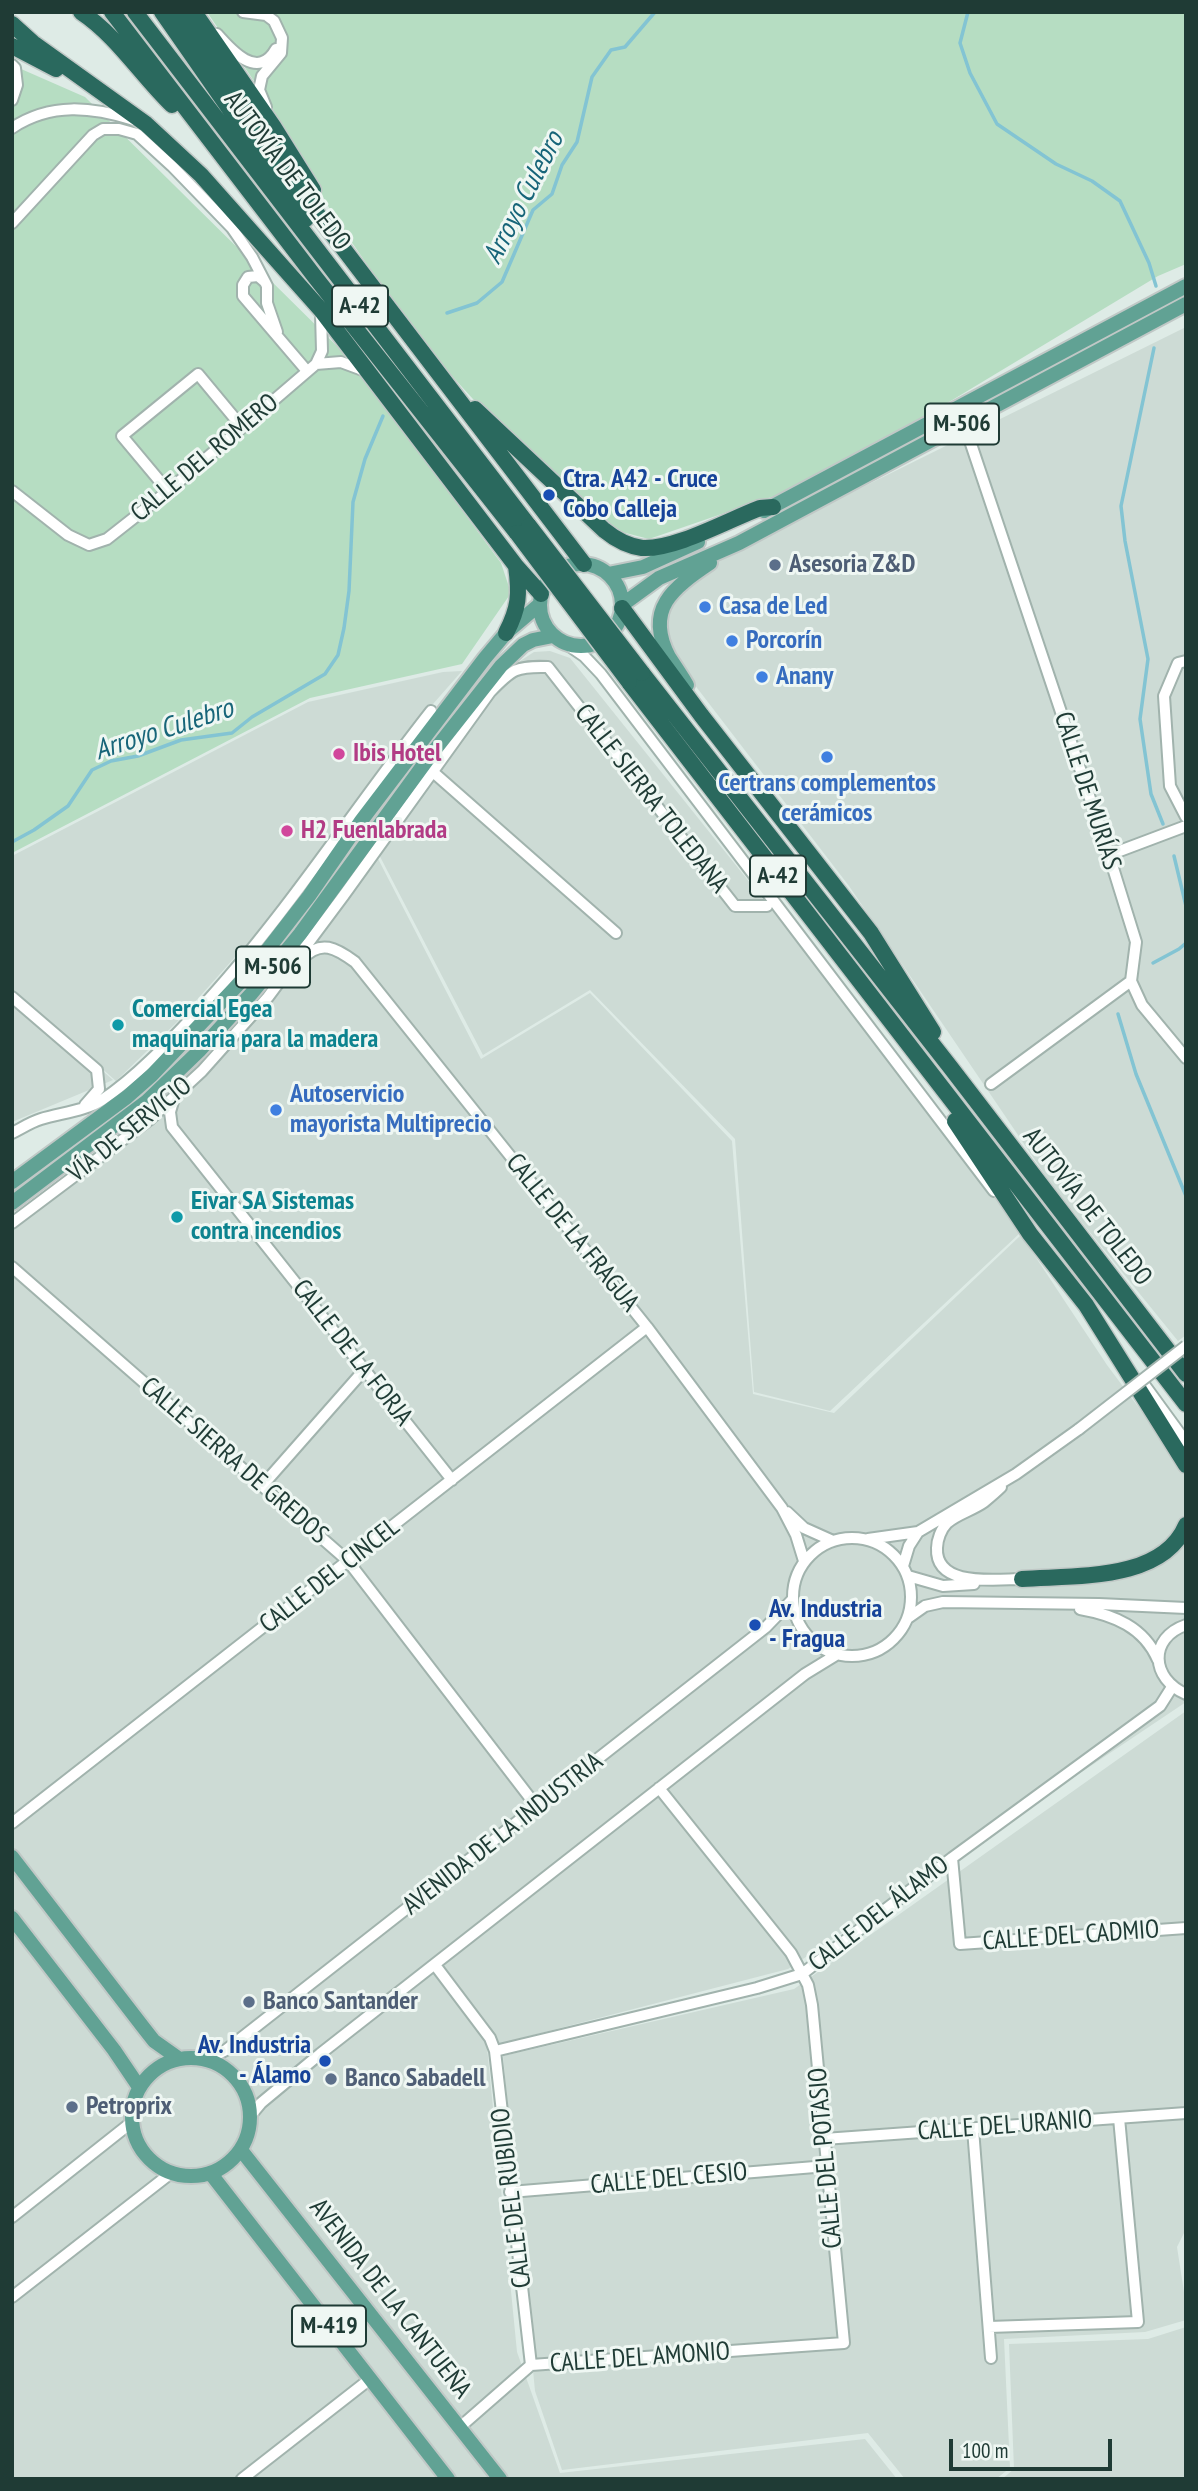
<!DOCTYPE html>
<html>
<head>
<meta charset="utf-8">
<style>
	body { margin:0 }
	#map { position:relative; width:1198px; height:2491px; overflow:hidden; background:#deebe6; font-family:"PT Sans Narrow",sans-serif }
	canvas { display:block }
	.frame { position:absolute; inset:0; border:14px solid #1f3b35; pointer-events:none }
	.scale { position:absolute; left:949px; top:2439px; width:163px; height:32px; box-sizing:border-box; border:4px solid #1f3b35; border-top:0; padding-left:9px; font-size:21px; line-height:24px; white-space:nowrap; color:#1f3b35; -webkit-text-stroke:5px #eff7f3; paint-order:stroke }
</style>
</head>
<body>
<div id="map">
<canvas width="1198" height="2491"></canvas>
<div class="frame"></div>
<div class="scale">100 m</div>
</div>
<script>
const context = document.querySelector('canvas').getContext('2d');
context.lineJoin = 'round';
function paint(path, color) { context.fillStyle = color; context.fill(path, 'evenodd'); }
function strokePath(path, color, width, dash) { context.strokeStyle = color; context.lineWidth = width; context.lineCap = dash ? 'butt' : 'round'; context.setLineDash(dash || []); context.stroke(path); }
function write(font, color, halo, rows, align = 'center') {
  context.font = font + ' "PT Sans Narrow",sans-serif'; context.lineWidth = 6; context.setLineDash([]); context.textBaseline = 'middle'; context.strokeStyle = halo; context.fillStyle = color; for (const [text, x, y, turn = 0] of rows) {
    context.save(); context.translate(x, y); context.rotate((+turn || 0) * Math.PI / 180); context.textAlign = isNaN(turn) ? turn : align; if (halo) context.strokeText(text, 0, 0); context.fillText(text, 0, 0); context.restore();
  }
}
paint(new Path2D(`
	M1186,327v1008l-8,6 -124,-153 -205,-302 -191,-249 -1,-32 18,-25z
	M550,651l20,7 433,541 17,34 -190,178 -76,-19 -19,-253 -145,-149 -107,65 -109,-210 126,-171 34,-22z
	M462,671l-58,66 -135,182 -92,103 -61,59 -104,-92v-133l296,-154 135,-30z
	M372,847l109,212 109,-66 142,148 21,253 81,19 187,-178 86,130 79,106v231l-398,267 -301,78 30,305 43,121 305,-34 32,40h-885v-1261l142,-112 106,-110z
	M12,991l101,89 -101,42z
	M1186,1711v518l-9,18 9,58v15l-41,12 -141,7 6,129 -14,11h-91l-37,-46 -306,37 -27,-79 -32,-335 291,-67z
	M1186,2327v152h-184l12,-10 -5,-125 139,-5z`), '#cddbd5');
paint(new Path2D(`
	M207,12h979v252l-28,12 -267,161 -114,58 -128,44 -31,-8 -135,-121 -63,-69 -85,-123 -64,-112z
	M12,65l73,32 265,262 151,204 10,30 -49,71 -152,34 -298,155z`), '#b6ddc2');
strokePath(new Path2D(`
	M968,12l-8,31 10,30 27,51 59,40 36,17 28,20 29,62 7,23
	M447,313l30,-10 25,-21 31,-72 19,-16 10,-29 15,-23 15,-65 19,-27 14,-3 30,-35
	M1154,348l-33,158 4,35 23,118 -8,60 11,75 12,30
	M12,842l22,-12 34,-24 24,-36 19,-9 27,-5 43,-16 51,-7 20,-16 73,-43 13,-19 6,-27 5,-37 4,-89 12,-43 18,-43
	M1174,856l12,50
	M1153,963l26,-14 7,-6
	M1118,1014l18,60 50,122`), '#83c4d3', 3.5);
const minor = new Path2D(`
	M243,12l23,3 8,6 8,17 -1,15 -19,23 -3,14 7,17
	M217,34c14,16 41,47 59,15
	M12,65l3,3 2,17 -5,15
	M12,128c39,-26 80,-21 122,-8
	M12,223l81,-88 10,-6h16l18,5 35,32 60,62 20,29 15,29v17l10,29
	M265,282l-7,-6 -10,1 -5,8v11l64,75
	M316,364l25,-2 27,10
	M969,438l140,417 27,87 -5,39 -140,103
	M12,491l56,44 21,10 18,-6 61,-48 148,-127 6,-13 -1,-38
	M168,491l-46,-55 76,-62 44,53
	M565,643l19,13 17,18 393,517
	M1186,661l-8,2 -14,33 6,90 16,31
	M433,772l183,161
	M1109,855l77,-29
	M302,959c19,-20 34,-11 53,3l292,365 135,181 14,27 8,26
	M1131,981l11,24 44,53
	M12,997l85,73 2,19 -14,16
	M174,1098l-4,14 2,15 280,353
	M12,1133c10,-5 19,-11 29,-14 19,-6 44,-8 61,-19 36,-24 68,-59 97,-90 86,-93 154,-200 232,-299
	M12,1223l137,-103 53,-49 66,-74 76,-102 146,-203c22,-23 26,-26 58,-25l187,239h32
	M12,1267l336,294 189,246
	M1143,1383l43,59
	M262,1486l103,-117
	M1001,1487c-5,5 -11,10 -17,15 -11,8 -27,12 -37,21 -6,6 -10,17 -10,25 -2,40 59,31 85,31
	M787,1512l17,16 29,13
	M793 1597a59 59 0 1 1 118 0a59 59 0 1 1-118 0Z
	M868,1539l50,-7 98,-58 63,-45
	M903,1566l6,-20 9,-14
	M908,1576l35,10 31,-2
	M1080,1609c34,6 64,18 78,51
	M908,1618l17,-12 18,-4 156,2 87,4
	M1186,1625c-38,13 -35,54 0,69
	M12,1823l635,-496
	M952,1858l8,86 226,-16
	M435,1965l55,73 5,13 36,314
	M495,2051l262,-63 45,-14 150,-116 208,-152 12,-19
	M208,2059l18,-9 540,-423 26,-27
	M251,2115l10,-12 59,-49 485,-380 31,-19
	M973,2129l18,229
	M824,2139l362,-26
	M510,2192l317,-26
	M12,2217l120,-95
	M12,2297l159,-124
	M989,2327l149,-5 -19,-204
	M460,2427l71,-62 313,-22 -32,-338 -4,-20 -17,-32 -132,-165
	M242,2479l128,-100`);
const major = new Path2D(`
	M764,511l422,-225
	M540 605a41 41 0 1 1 82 0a41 41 0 1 1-82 0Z
	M608,574l35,-7 55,-25
	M622,605l37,-27 80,-35 447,-239
	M687,685c-6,-10 -12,-19 -18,-28 -25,-48 4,-69 41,-94
	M12,1182l115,-85 25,-22 99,-104 58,-75 52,-75 124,-163 21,-25 34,-29
	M12,1203l135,-102 52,-50 52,-57 49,-60 130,-178 71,-90 22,-21 10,-5 20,-4
	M12,1857l131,170 11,14 24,17
	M12,1918l102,132 25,37
	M132 2117a59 59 0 1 1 118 0a59 59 0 1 1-118 0Z
	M241,2150l259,329
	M211,2174l237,305`);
const highway = new Path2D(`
	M81,12c36,24 60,63 91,93
	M112,12l203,265 202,256
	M135,12l394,514
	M162,12l144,207
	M181,12l139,206 264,346
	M194,12l79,114 40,64
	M12,24l21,19 113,81 55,51 120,135 195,256 25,28
	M12,46l44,23
	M475,409l129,121c11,9 24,16 38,18 33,2 86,-28 118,-40l13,-1
	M622,608l79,107 170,218 62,99
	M506,633c13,-25 14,-39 10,-67
	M642,673l309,395 235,306
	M629,682l557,722
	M955,1121l75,113 56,71 100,160
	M1022,1579c52,-4 140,3 164,-54`);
strokePath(minor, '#a1b3ad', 14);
strokePath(major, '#c0c8c6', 18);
strokePath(highway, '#c0c8c6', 19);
strokePath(minor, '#fff', 10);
strokePath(major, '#61a294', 14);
strokePath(highway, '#2a695e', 16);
const minorBridge = new Path2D(`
	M1079,1429l107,-83`);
const highwayBridge = new Path2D(`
	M529,526l113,147
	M517,533l112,149`);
strokePath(minorBridge, '#a1b3ad', 14, []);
strokePath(highwayBridge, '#c0c8c6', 19, []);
strokePath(minorBridge, '#fff', 10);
strokePath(highwayBridge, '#2a695e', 16);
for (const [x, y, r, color] of [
	[549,495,7,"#1a4fb4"],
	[775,565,7,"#5c6f8a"],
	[705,607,7,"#3f7fe0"],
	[732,641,7,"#3f7fe0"],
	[762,677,7,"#3f7fe0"],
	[339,754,7,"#d1479c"],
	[827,757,7,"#3f7fe0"],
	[287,831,7,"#d1479c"],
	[118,1025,7,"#0f9aa8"],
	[276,1110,7,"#3f7fe0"],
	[177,1217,7,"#0f9aa8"],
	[755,1625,7,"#1a4fb4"],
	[249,2002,7,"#5c6f8a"],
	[325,2061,7,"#1a4fb4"],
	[331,2079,7,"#5c6f8a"],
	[72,2107,7,"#5c6f8a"]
]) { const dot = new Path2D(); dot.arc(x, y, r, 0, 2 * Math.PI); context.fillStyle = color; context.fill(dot); strokePath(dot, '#eff7f3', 2.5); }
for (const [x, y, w] of [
	[360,306,56],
	[962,424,74],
	[778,876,56],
	[273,967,74],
	[329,2326,74]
]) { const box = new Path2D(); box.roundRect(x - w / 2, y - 20.5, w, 41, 5); context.fillStyle = '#eff7f3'; context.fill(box); strokePath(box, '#1f3b35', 2); }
write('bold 24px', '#1f3b35', null, [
	["A-42",360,306],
	["M-506",962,424],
	["A-42",778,876],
	["M-506",273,967],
	["M-419",329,2326]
]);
write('26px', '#1f3b35', '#eff7f3', [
	["AUTOVÍA DE TOLEDO",287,171,53],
	["CALLE DEL ROMERO",205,458,-40],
	["CALLE DE MURÍAS",1087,791,72],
	["CALLE SIERRA TOLEDANA",651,799,52],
	["VÍA DE SERVICIO",130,1130,-39],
	["AUTOVÍA DE TOLEDO",1087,1207,52],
	["CALLE DE LA FRAGUA",572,1233,51],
	["CALLE DE LA FORJA",352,1353,52],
	["CALLE SIERRA DE GREDOS",234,1461,41],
	["CALLE DEL CINCEL",330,1576,-38],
	["AVENIDA DE LA INDUSTRIA",503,1834,-38],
	["CALLE DEL ÁLAMO",879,1914,-38],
	["CALLE DEL CADMIO",1071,1936,-4],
	["CALLE DEL URANIO",1005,2126,-4],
	["CALLE DEL POTASIO",826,2158,-95],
	["CALLE DEL CESIO",669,2179,-5],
	["CALLE DEL RUBIDIO",512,2198,-97],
	["AVENIDA DE LA CANTUEÑA",390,2299,52],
	["CALLE DEL AMONIO",640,2358,-4]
]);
write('bold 26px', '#164399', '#eff7f3', [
	["Ctra. A42 - Cruce",563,480],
	["Cobo Calleja",563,510],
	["Av. Industria",769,1610],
	["- Fragua",769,1640],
	["Av. Industria",311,2046,"right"],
	["- Álamo",311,2076,"right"]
], 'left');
write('bold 26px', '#4e5e75', '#eff7f3', [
	["Asesoria Z&D",789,565],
	["Banco Santander",263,2002],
	["Banco Sabadell",345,2079],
	["Petroprix",86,2107]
], 'left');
write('bold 26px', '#366cbe', '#eff7f3', [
	["Casa de Led",719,607],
	["Porcorín",746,641],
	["Anany",776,677],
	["Certrans complementos",827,784,"center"],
	["cerámicos",827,814,"center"],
	["Autoservicio",290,1095],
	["mayorista Multiprecio",290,1125]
], 'left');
write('bold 26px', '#b23c85', '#eff7f3', [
	["Ibis Hotel",353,754],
	["H2 Fuenlabrada",301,831]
], 'left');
write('bold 26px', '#0d838f', '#eff7f3', [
	["Comercial Egea",132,1010],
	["maquinaria para la madera",132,1040],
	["Eivar SA Sistemas",191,1202],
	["contra incendios",191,1232]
], 'left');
write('italic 28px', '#176579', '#eff7f3', [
	["Arroyo Culebro",524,198,-63],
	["Arroyo Culebro",164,730,-18]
]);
</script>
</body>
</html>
